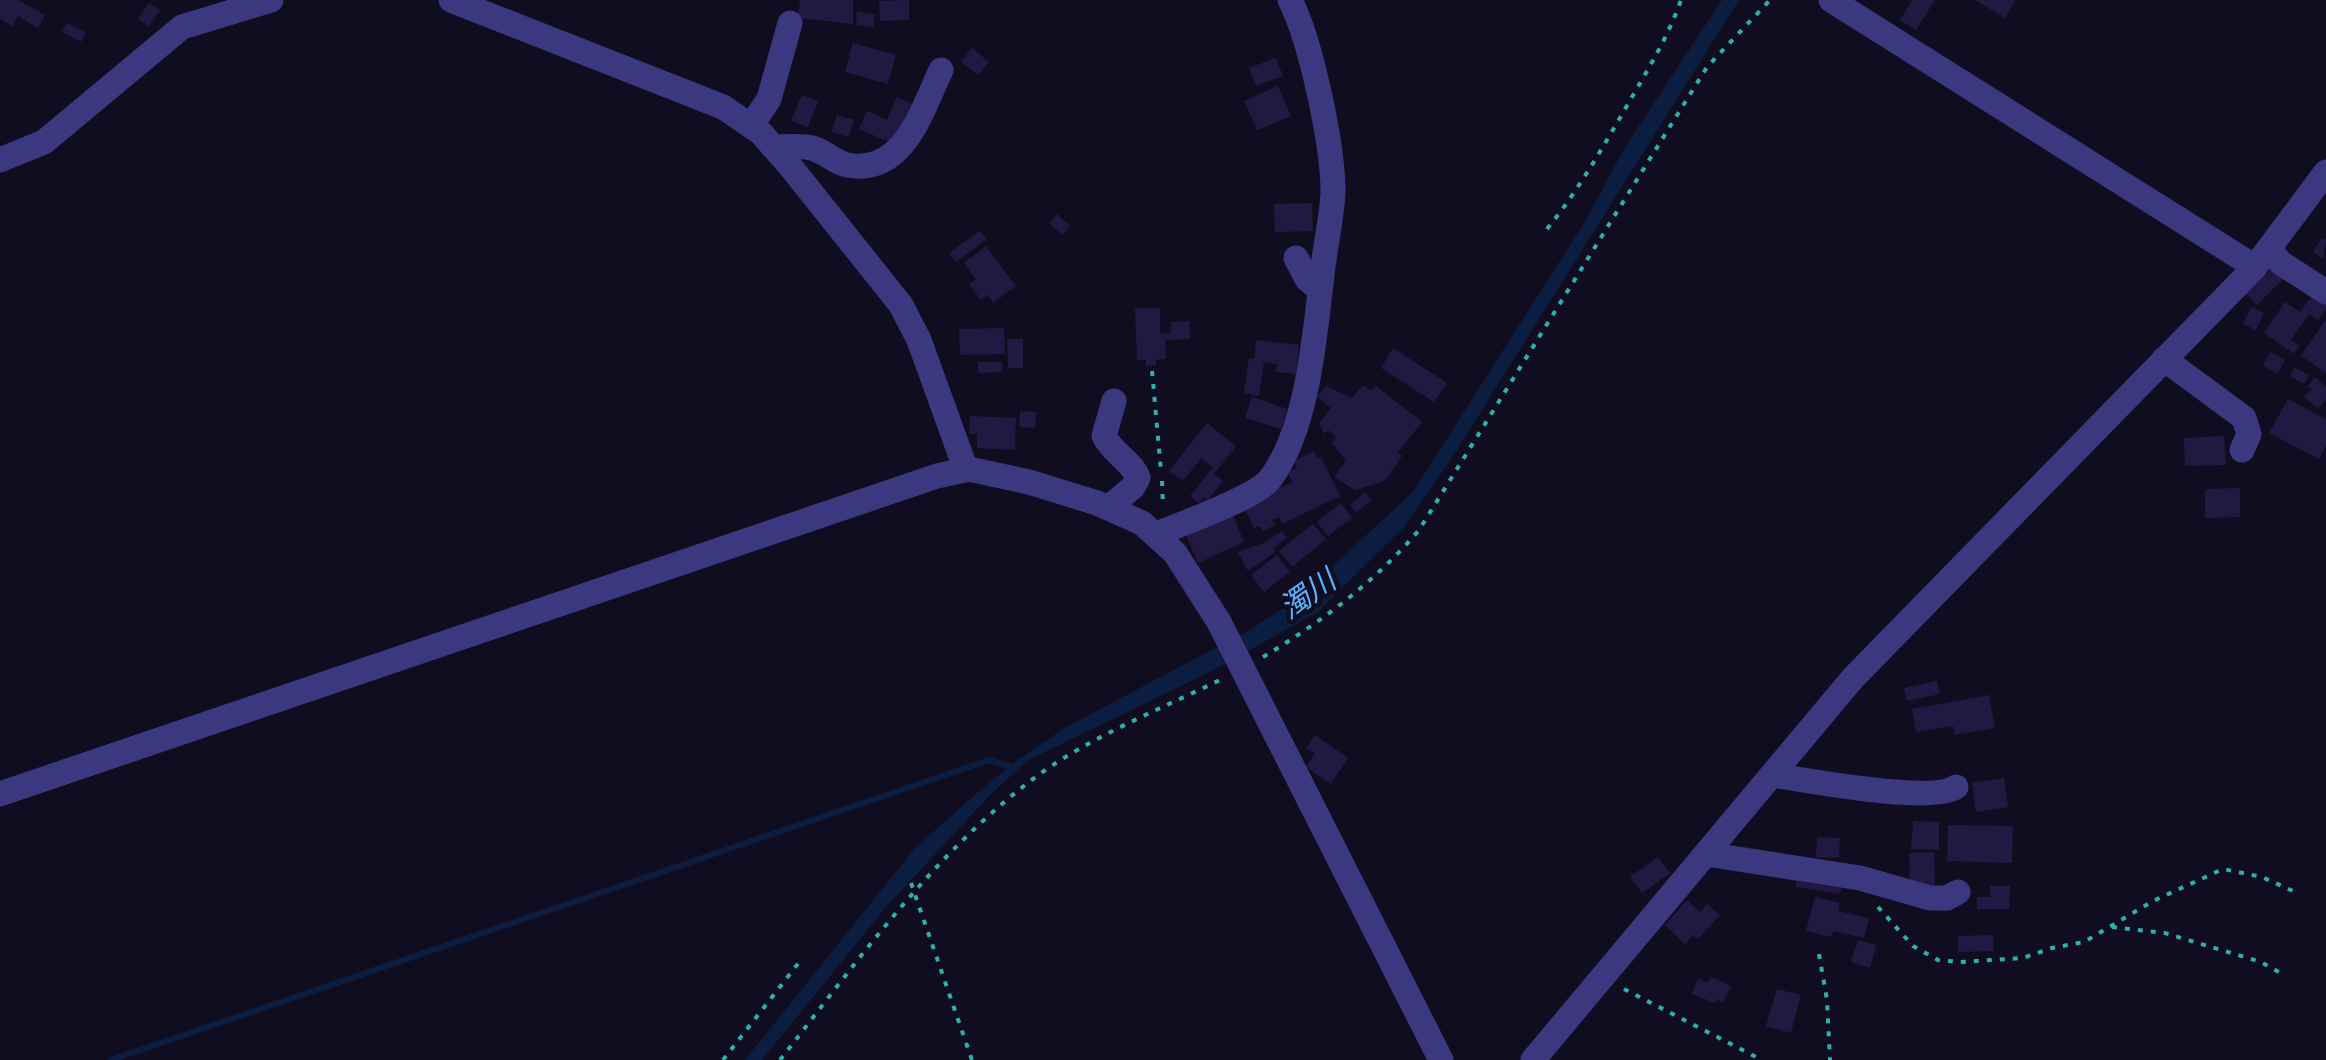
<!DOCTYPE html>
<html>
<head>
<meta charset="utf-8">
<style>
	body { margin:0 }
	canvas { display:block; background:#100d20 }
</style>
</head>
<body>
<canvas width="2326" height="1060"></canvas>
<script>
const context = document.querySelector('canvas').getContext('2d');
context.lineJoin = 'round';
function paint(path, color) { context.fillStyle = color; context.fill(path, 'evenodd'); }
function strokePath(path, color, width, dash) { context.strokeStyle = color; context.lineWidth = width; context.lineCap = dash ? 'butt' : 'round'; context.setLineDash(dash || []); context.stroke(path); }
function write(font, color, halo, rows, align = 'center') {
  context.font = font + ' Signika,"Noto Sans JP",sans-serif'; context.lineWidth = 9; context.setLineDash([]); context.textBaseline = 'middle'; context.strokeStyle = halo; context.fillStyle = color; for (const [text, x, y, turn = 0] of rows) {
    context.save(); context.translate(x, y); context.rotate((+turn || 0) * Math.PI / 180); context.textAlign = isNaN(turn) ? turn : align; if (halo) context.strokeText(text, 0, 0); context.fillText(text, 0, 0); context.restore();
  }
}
paint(new Path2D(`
	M1722,0h17l-289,461 -47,67 -85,84 -108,60 -182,88 -36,33 -106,114 -124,153h-17l170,-212 61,-54 40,-33 50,-34 184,-97 47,-31 116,-107 173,-272 39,-73z`), '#0b1e41');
strokePath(new Path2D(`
	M111,1060l878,-300 25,8`), '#0b1e41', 6);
paint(new Path2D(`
	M0,0h18l27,15 -7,13 -20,-12 -6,10 -12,-7z
	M800,0h53v24l-55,-6z
	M909,0v20l-29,1 -1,-20z
	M1912,0h23l-19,30 -16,-10z
	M1975,0h40l-10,18z
	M149,3l11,7 -11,16 -11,-7z
	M857,12l18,2 -2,13 -17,-2z
	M67,23l19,10 -5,9 -19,-10z
	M853,43l43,12 -8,29 -43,-12z
	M972,48l17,14 -11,13 -17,-13z
	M1276,58l7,18 -27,10 -7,-18z
	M1278,86l13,30 -34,14 -13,-29z
	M802,95l16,6 -10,26 -17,-6z
	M897,97l17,8 -18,40 -37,-16 8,-18 20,9z
	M837,115l17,5 -5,17 -17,-5z
	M1312,203l1,28 -38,1 -1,-28z
	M1057,214l13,12 -8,9 -13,-12z
	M980,231l7,8 -31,23 -7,-9z
	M2322,238l4,2 -3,19 -10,-7z
	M986,246l30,40 -23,17 -5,-8 -7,5 -12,-16 7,-4 -12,-17z
	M2273,267l11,11 -27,27 -11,-11z
	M2313,294l13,9v6l-8,11 -9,-6 -18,26 8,6 -5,8 -30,-21 21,-31 15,10z
	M2251,307l13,6 -8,17 -13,-6z
	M1135,308h25v26l11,-1v-11l18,-1 1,18 -25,1 1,19 -10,1v5l-10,1v-6h-9z
	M2326,319v54l-25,-17z
	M1004,328l1,26 -45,1 -1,-26z
	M1007,339h16v29h-15z
	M1256,340l43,5 -3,29 -20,-2 1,-8 -13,-2 -5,34 -15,-3 5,-35 5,1z
	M1393,348l54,35 -13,19 -53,-34z
	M2270,352l15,8 -7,13 -15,-7z
	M978,362h24v10l-24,1z
	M2294,367l15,8 -5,9 -14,-8z
	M2315,377l11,10v12l-8,10 -14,-12 8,-8 -4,-3z
	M1363,385l8,6 5,-5 46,36 -24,30 4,4 -17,25 -30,9 -21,-13 12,-16 -14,-18 4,-6 -8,-7 -4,4 -5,-11 12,-15 -14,-11 9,-11 26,12z
	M1252,397l35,12 -6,20 -36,-11z
	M2288,399l38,20v27l-7,13 -50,-26z
	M1020,411l16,1 -1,16 -16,-1z
	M970,416l46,2 -1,32 -38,-2v-14h-8z
	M1207,423l29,23 -22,28 9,7 -15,19 -4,-3 -5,6 -9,-7 23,-29 -12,-9 -18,23 -14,-10z
	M2224,436l2,29 -41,1 -1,-28z
	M1314,451l3,7 4,-1 19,39 -58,28 -3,-7 -7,3 3,5 -12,6 -3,-5 -6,2 -11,-22 49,-24 -4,-10 9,-4 -3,-7z
	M2240,488v29l-35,1v-29z
	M1365,492l6,8 -15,13 -6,-8z
	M1341,503l11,15 -24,18 -11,-14z
	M1232,513l12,29 -46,21 -13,-30z
	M1313,524l13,15 -34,28 -13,-16z
	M1282,531l5,6 -13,11 1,4 -27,19 -10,-19 26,-9z
	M1277,555l13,17 -26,20 -13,-17z
	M1937,681l3,13 -33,7 -3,-13z
	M1989,695l6,33 -40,7 -2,-9 -37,6 -4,-23z
	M1315,735l33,23 -17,26 -25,-17 9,-14 -9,-5z
	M2004,778l4,29 -32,5 -4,-29z
	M1913,821l26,1v28l-28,-1z
	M1948,825l65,1 -1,37 -65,-2z
	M1817,837l23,1 -1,20 -23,-1z
	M1934,852l1,33h-25l-1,-32z
	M1658,857l12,16 -28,20 -12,-16z
	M1796,881l45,7 -1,6 -44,-7z
	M1990,886h20l-1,23h-32v-12h13z
	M1815,897l25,6 -2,8 31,7 -5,20 -31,-7 -1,6 -26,-6z
	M1687,900l13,12 7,-8 13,11 -22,24 -5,-4 -8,9 -20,-19z
	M1993,935l1,16 -36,1v-16z
	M1858,940l18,5 -6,23 -19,-6z
	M1711,977l20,9 -8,16 -6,-3 -2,4 -23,-9 6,-16 10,5z
	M1777,989l24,6 -10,38 -25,-7z`), '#211941');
strokePath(new Path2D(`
	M1547,229c30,-37 53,-77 77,-118 21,-37 43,-71 57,-111
	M1152,371l9,100
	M1162,481l1,25
	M1263,657c58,-35 112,-75 156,-127l288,-463 63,-67
	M911,883l61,177
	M1878,907l35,39 25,14 22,2 63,-4 29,-10 32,-6 69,-41 70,-32 39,8 31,14
	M2112,927l53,6 96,29 23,13
	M1819,954l8,46 3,60
	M1624,989l138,71
	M723,1060l77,-99
	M780,1060c76,-97 150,-202 249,-278 57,-44 130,-72 195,-104`), '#2db2ab', 4, [5, 8]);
strokePath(new Path2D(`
	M451,0l272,107 38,26 29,33 111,139 18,35 47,130
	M1831,0l424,267
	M751,126l18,-27 21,-76
	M773,147c12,0 27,-2 39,1 12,3 22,14 35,17 57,11 75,-55 94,-95
	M0,160l44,-18 138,-115 89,-27
	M2270,250l11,13 45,29
	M1296,258l11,21 13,11
	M2164,359l80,59 5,16 -7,16
	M1108,508l25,-21 5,-9c-5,-16 -26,-25 -34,-42l10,-35
	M1155,535c25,-11 101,-37 115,-56 39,-51 45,-149 53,-212 3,-25 9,-51 10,-75 0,-47 -22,-151 -43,-192
	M1772,775c33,5 159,29 184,12
	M0,794l937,-318 32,-7 60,13 68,21 45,20 33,30 44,69 222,438
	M1706,854l154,24 70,20h17l11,-6
	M1533,1060l320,-382 402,-411 71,-95`), '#3b3880', 25);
write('italic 30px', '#5ab1ff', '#100d20', [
	["濁川",1309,596,-35]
]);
</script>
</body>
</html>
